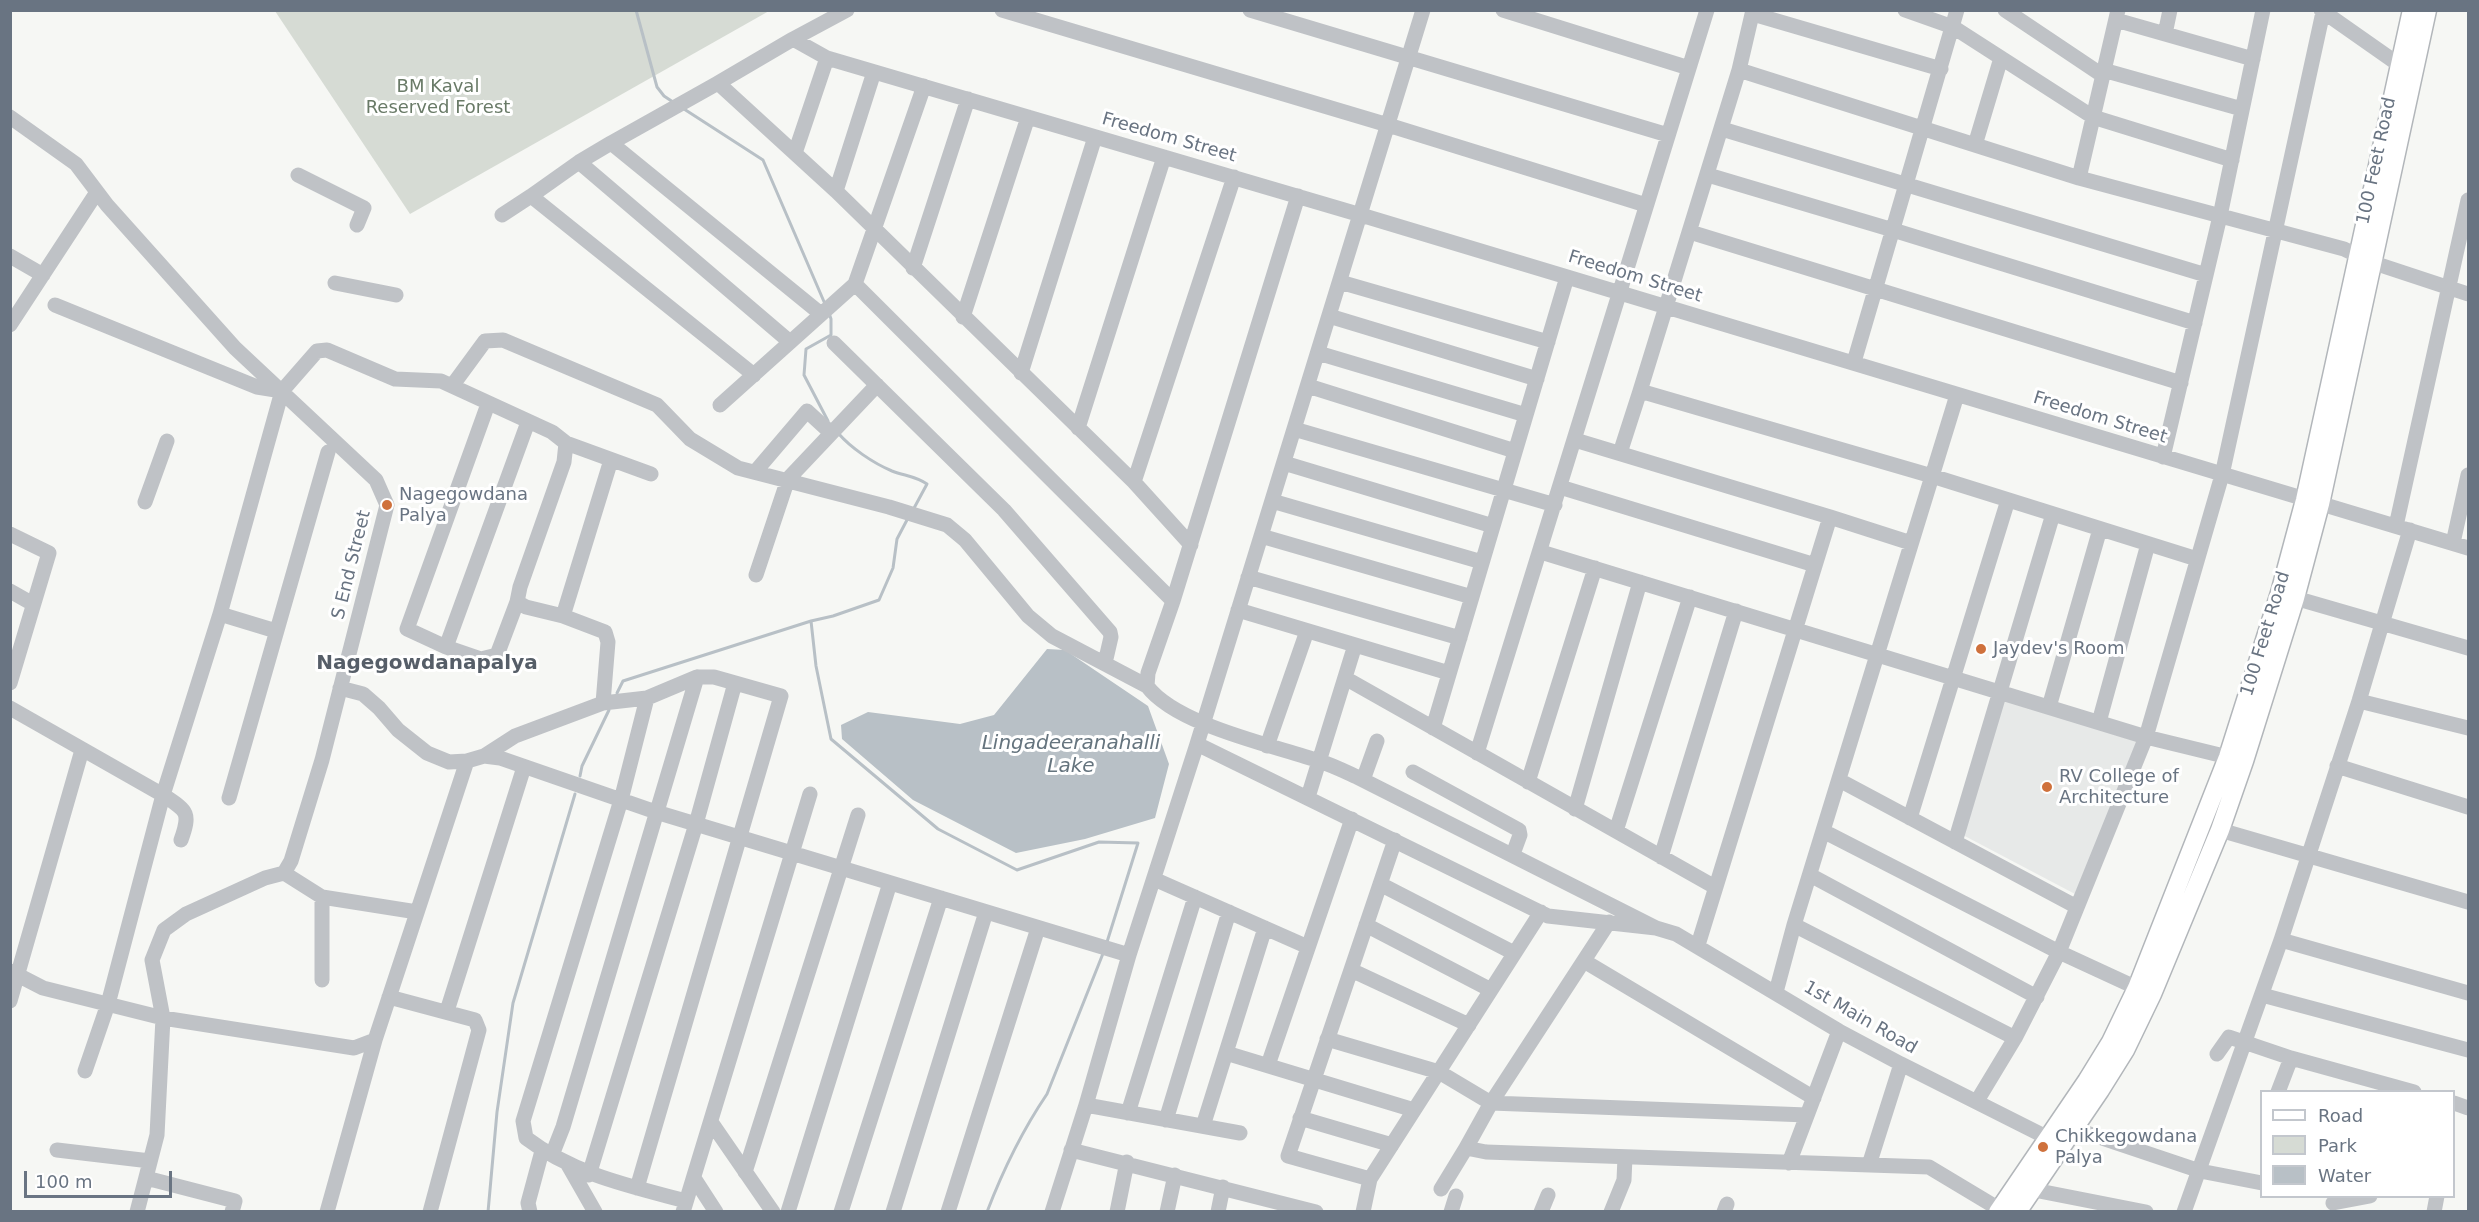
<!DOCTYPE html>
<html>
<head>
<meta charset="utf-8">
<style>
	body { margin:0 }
	#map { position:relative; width:2479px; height:1222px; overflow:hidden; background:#f6f7f4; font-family:"DejaVu Sans",sans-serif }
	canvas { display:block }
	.frame { position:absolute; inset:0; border:12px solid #697482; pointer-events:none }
	.legend { position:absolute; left:2260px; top:1090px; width:195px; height:108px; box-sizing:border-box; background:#fff; border:2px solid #c3c7cd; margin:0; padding:8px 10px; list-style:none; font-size:18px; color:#697482 }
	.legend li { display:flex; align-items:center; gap:12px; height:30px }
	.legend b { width:30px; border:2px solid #c3c7cd }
	.scale { position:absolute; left:24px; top:1171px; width:148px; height:27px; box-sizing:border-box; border:3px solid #697482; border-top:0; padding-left:8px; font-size:18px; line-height:21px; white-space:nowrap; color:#697482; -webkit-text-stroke:4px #fff; paint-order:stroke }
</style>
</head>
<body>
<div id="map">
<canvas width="2479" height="1222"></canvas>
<div class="frame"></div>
<ul class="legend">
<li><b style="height:8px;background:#fff"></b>Road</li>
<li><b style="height:16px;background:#d6dbd4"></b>Park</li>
<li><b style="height:16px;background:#b8c0c6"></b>Water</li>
</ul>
<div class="scale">100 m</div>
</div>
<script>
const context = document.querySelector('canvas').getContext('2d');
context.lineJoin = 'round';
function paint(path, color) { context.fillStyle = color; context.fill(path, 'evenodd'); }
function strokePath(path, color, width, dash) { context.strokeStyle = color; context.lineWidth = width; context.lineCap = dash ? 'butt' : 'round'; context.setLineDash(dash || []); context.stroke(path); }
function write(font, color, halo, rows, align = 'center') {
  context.font = font + ' "DejaVu Sans",sans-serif'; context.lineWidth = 6; context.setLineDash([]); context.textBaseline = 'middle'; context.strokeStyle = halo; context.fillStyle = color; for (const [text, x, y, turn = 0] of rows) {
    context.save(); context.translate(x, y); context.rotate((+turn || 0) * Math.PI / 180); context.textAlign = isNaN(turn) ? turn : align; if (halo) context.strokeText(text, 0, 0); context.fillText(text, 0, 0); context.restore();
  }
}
paint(new Path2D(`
	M2004,699l134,41 -63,154 -114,-60z`), '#e7e9e8');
paint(new Path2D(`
	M275,11h494l-359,203z`), '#d6dbd4');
paint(new Path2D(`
	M1047,649l18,1 83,56 21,58 -14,54 -70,21 -69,14 -103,-53 -71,-61 -1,-14 27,-13 92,12 34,-9z`), '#b8c0c6');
strokePath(new Path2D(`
	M636,10l21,77 7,9 9,6
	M684,109l79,51 62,144
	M828,421l-24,-46 2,-26 25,-14v-16l-2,-6
	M838,433c13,15 35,30 54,38 13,5 23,5 35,13l-14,26
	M908,518l-11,21 -4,29 -14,32 -46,16 -22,5 5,45 15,73 107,90 79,41 82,-28 39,1 -31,99
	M617,693l6,-12 188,-60
	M580,776l2,-10 27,-56
	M488,1212l9,-100 16,-109 62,-209
	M987,1212c16,-42 35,-81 60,-118l57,-143`), '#b8c0c6', 3);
const major = new Path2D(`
	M1998,1212l89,-131 24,-39 26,-54 91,-231 52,-164 25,-93 107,-490
	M2017,1212l83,-122 25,-40 27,-56 68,-164 24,-69 51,-163 25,-94 107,-494`);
strokePath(major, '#b2b6ba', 21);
strokePath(new Path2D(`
	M1002,10l386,115 258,80
	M1250,10l418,125
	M1503,10l186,58
	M1753,10l-14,60 340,108 265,71 27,13 97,32
	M1905,10l48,17 140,90 139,43
	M2005,10l97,65
	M2321,10l77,54
	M1753,14l188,55
	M2116,20l137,39
	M2165,34l5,-24
	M793,39l34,19 534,157 1107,333
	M1739,70l-99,321 292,85 265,83
	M2103,70l139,39
	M874,72l-38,119 298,291
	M718,83l-107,60 210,171
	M924,86l-69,198 318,317
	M10,117l66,47 31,41 128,143 141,132 11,25 -65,255 -31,101 -7,12 -19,5 -79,36 -22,16 -12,30 11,58 -6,117 -20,77
	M1722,129l484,146
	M611,143l-32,19 211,180
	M1975,145l26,-87
	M795,153l32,-95
	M579,162l-48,34 223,179
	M298,175l66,33 -7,17
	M1708,175l185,55 302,93
	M2079,178l39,-168
	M836,191l-118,-108 75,-44 54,-29
	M1298,196l-125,405 -25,72 -1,13c29,39 125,59 172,75 13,4 25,10 38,16l299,151
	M502,215l29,-19
	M1690,232l491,151
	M10,256l33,19
	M913,268l55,-169
	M1340,282l208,60
	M335,283l61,12
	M55,305l202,82 25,4
	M1329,316l208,63
	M963,317l65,-200
	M10,325l87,-133
	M834,343l170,167 106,122 1,5 -6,26
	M1318,353l208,62
	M1854,362l103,-352
	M1021,373l74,-236
	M452,386l33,-45 18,-1 154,65 33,34 48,29 151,39 58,18 18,15 63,76 24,20 95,50
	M1308,386l207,65
	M720,405l135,-121
	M1078,428l86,-271
	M1294,429l261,76
	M1575,440l255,77 -132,428
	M566,443l85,31
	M1620,453l20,-62
	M2163,457l57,-241 43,-206
	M1284,463l209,63
	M755,472l52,-61 24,22
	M1560,487l255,78
	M1272,501l210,61
	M145,502l22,-61
	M1830,517l81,26
	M2396,526l72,-326
	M10,534l39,19 -39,130
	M1261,536l211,61
	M2453,543l15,-68
	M1191,545l-57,-63 100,-305
	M1541,552l605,185 82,20
	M756,575l32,-96 89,-94
	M1248,577l212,61
	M10,591l23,13
	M2295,598l173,50
	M517,602l-20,53 -16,4 -35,-12 82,-225
	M1238,610l211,63
	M220,614l56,17
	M563,616l48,-156
	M446,647l-39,-18 81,-225
	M1345,678l370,209
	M340,688l23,6 16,14 19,22 29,23 22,9 18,-1 17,-5 16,2 156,54 473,143
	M2359,701l109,27
	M2049,707l51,-178
	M10,708l153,87 -55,209 -23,67
	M2099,722l49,-178
	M1433,728l134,-451
	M1197,744l351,172 108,12 20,6 163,97 62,33 157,79
	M1267,746l40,-115
	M1477,753l230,-743
	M484,756l31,-20 88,-33 44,-5
	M2337,766l131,41
	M1413,772l106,58 1,5 -7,19
	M1363,780l14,-39
	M1839,780l238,127
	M1528,782l67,-214
	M1308,797l47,-152
	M229,798l99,-346
	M1575,809l65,-227
	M1910,818l98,-318
	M2220,830l248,72
	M1616,831l74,-234
	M1823,831l236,121 78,36
	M181,840c10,-28 6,-29 -18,-45l57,-181 62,-223 35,-40 10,-1 68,29 46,2 111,51 14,11 -2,19 -44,125 -3,15 9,5 37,9 42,16 3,10 -5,61
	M1955,842l98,-328
	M1661,857l75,-246
	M284,873l38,24 95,15
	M1810,875l227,122
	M1154,879l154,68
	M1380,884l134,69
	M322,897v83
	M1609,922l-118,181 -25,45 20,4 443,15 70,42
	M1366,925l125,65
	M1794,925l221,113
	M2281,940l187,53
	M1584,961l230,137
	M1351,970l118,55
	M10,971l33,17 120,30 191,30 21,-8
	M1776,992l18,-67 163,-530
	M2262,995l206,55
	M389,997l86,23 4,10 -49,182
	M10,1001l72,-251
	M447,1011l77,-244
	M1327,1039l112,33 52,31 316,12
	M1226,1053l188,57
	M2217,1054l12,-17 62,21 123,34
	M1268,1065l84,-246
	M2278,1092l13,-34
	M1977,1101l38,-63 44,-86 87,-215 76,-262 101,-463
	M2454,1103l14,5
	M1086,1105l154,28
	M1128,1113l67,-216
	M1300,1118l92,27
	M1166,1120l63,-208
	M711,1122l62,90
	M2063,1125l137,46 62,12
	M1203,1126l62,-198
	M57,1150l93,11
	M1071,1150l245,62
	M552,1155l11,-28 134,-450
	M567,1163l28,49
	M1789,1163l50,-132
	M1869,1165l32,-101
	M745,1172l113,-357
	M589,1175l107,-351 39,-141
	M146,1178l89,23 -3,11
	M694,1178l22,34
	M1370,1179l-82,-23 107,-316
	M637,1188l144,-492 -67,-19h-17l-50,21 -26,102 -98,321 3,17c47,36 104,48 160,63
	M1441,1189l25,-41
	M2034,1190l112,22
	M2333,1203l37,-7
	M327,1212l48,-172 92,-279
	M530,1212l-2,-9 14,-52
	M683,1212l127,-418
	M788,1212l102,-329
	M841,1212l100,-314
	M893,1212l93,-300
	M948,1212l90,-284
	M1052,1212l34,-107 43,-150 68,-211 226,-734
	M1117,1212l10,-50
	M1167,1212l8,-37
	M1218,1212l5,-25
	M1363,1212l7,-33 171,-267
	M1451,1212l5,-16
	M1541,1212l7,-17
	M1611,1212l13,-32 1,-23
	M1724,1212l3,-8
	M2184,1212l97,-272 78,-239 51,-171
	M2434,1212l3,-16`), '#bfc2c6', 15);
strokePath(major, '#fff', 18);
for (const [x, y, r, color] of [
	[387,505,6,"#cf713c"],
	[1981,649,6,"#cf713c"],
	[2047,787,6,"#cf713c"],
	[2043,1147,6,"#cf713c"]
]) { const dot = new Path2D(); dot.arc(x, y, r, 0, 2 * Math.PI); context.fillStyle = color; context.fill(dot); strokePath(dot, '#fff', 2); }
write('18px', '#697a67', '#fff', [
	["BM Kaval",438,87],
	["Reserved Forest",438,108]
]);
write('18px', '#697482', '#fff', [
	["Freedom Street",1169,138,16],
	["100 Feet Road",2377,161,-78],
	["Freedom Street",1635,277,17],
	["Freedom Street",2100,418,17],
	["S End Street",352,565,-76],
	["100 Feet Road",2266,634,-73],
	["1st Main Road",1860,1018,30]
]);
write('18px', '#697482', '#fff', [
	["Nagegowdana",399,495],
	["Palya",399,516],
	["Jaydev's Room",1993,649],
	["RV College of",2059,777],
	["Architecture",2059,798],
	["Chikkegowdana",2055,1137],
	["Palya",2055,1158]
], 'left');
write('bold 20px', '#565e68', '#fff', [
	["Nagegowdanapalya",427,664]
]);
write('italic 20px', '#65747e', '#fff', [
	["Lingadeeranahalli",1071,744],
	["Lake",1071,767]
]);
</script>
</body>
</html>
